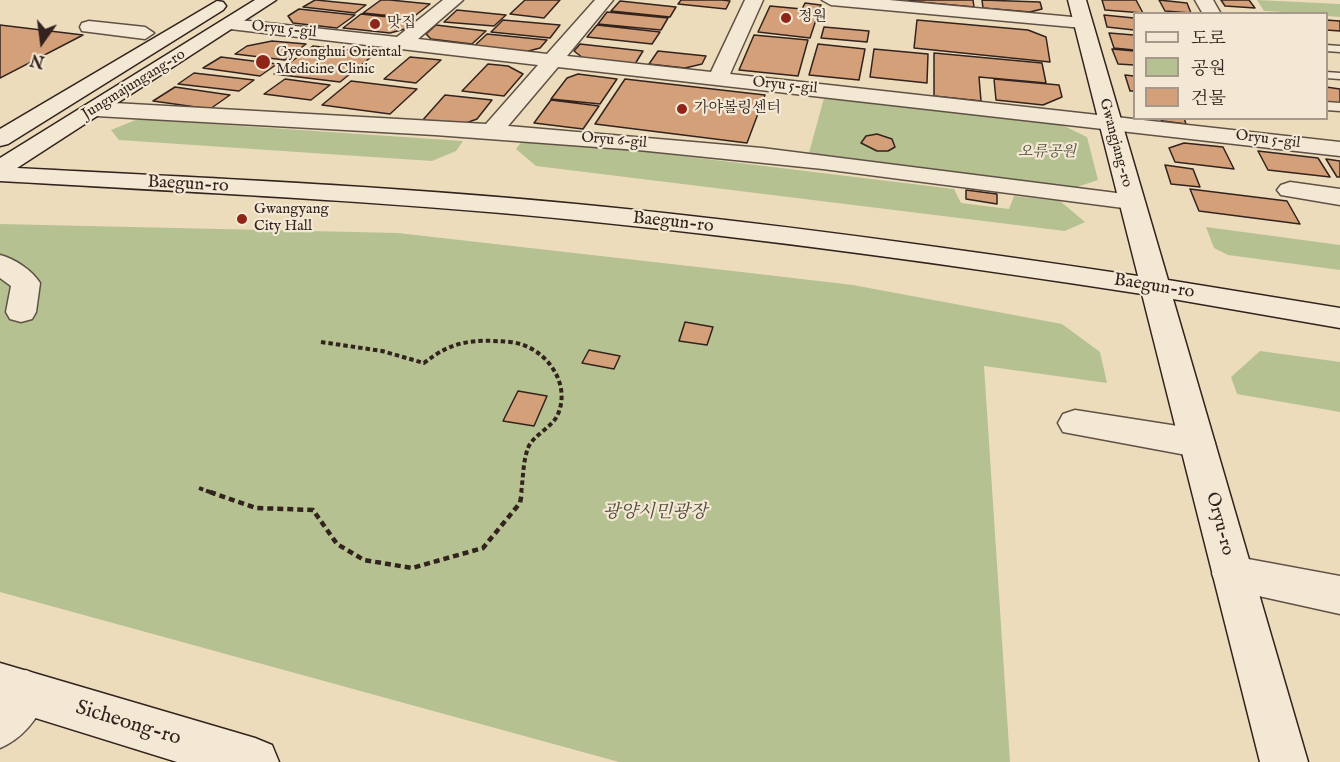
<!DOCTYPE html>
<html>
<head>
<meta charset="utf-8">
<style>
	body { margin:0 }
	#map { position:relative; width:1340px; height:762px; overflow:hidden; background:#ecdcbc; font-family:"IM FELL English","Noto Serif KR",serif }
	canvas { display:block }
	.legend { position:absolute; left:1133px; top:12px; width:195px; height:108px; box-sizing:border-box; background:#f3e8d3; border:2px solid #a6998b; margin:0; padding:8px 10px; list-style:none; font-size:18px; color:#32231e }
	.legend li { display:flex; align-items:center; gap:12px; height:30px }
	.legend b { width:30px; border:2px solid #a6998b }
	.north { position:absolute; left:12px; top:12px; width:60px; height:60px; -webkit-text-stroke:4px #f3e8d3; paint-order:stroke; rotate:194deg; font-size:16px; font-weight:700; line-height:24px; text-align:center; color:#32231e }
	.north::after { content:''; display:block; margin:auto; width:21px; height:27px; background:#32231e; clip-path:polygon(50% 0,100% 100%,50% 72%,0 100%) }
</style>
</head>
<body>
<div id="map">
<canvas width="1340" height="762"></canvas>
<ul class="legend">
<li><b style="height:8px;background:#f3e8d3"></b>도로</li>
<li><b style="height:16px;background:#b6c192"></b>공원</li>
<li><b style="height:16px;background:#d4a07a"></b>건물</li>
</ul>
<div class="north">N</div>
</div>
<script>
const context = document.querySelector('canvas').getContext('2d');
context.lineJoin = 'round';
function paint(path, color) { context.fillStyle = color; context.fill(path, 'evenodd'); }
function strokePath(path, color, width, dash) { context.strokeStyle = color; context.lineWidth = width; context.lineCap = dash ? 'butt' : 'round'; context.setLineDash(dash || []); context.stroke(path); }
function write(font, color, halo, rows, align = 'center') {
  context.font = font + ' "IM FELL English","Noto Serif KR",serif'; context.lineWidth = 4.5; context.setLineDash([]); context.textBaseline = 'middle'; context.strokeStyle = halo; context.fillStyle = color; for (const [text, x, y, turn = 0] of rows) {
    context.save(); context.translate(x, y); context.rotate((+turn || 0) * Math.PI / 180); context.textAlign = isNaN(turn) ? turn : align; if (halo) context.strokeText(text, 0, 0); context.fillText(text, 0, 0); context.restore();
  }
}
paint(new Path2D(`
	M1257,0l83,4v13l-13,-1 -1,-2 -62,-3z
	M824,98l236,26 27,13 11,43 -21,7 -268,-34z
	M138,119l325,22 -7,10 -24,10 -313,-21 -8,-10z
	M525,137l429,52 7,14 48,6 5,-13 46,5 25,21 -20,9 -529,-65 -20,-17z
	M0,224l398,9 335,38 120,14 209,39 38,28 7,31 -123,-17 26,396h-391l-619,-170z
	M1206,227l134,18v25l-112,-15 -14,-7z
	M1260,351l80,11v50l-103,-18 -6,-17z`), '#b6c192');
const building = new Path2D(`
	M315,0h1l50,5 -11,8 -52,-6z
	M381,0h9l40,4 -18,14 -49,-5z
	M525,0h35l-16,18 -34,-4z
	M681,0h41l8,1 -4,8 -48,-5z
	M909,0h64l1,7 -66,-6z
	M982,0l58,2 2,7 -12,3 -47,-4z
	M1102,0h34l7,13 -38,-3z
	M1159,0l28,3 4,10 -26,-2z
	M1221,0h28l6,8 -30,-2z
	M620,1l56,6 -6,10 -59,-6z
	M805,3l16,2 -11,33 -52,-6 12,-26 32,3z
	M299,9l56,6 -18,13 -44,-5 -5,-7z
	M457,10l49,5 -12,11 -50,-4z
	M607,12l61,6 -7,12 -63,-6z
	M361,14l55,6 -11,9 -15,4 -47,-5z
	M1104,15l30,3v12l-27,-3z
	M503,20l57,5 -10,13 -59,-6z
	M917,20l111,10 18,7 4,25 -136,-14z
	M1326,20l14,1v10l-14,-1z
	M0,25l83,10 -83,43z
	M436,25l50,6 -14,13 -41,-5 -5,-5z
	M597,25l63,7 -8,12 -65,-7z
	M824,27l45,4 -2,11 -46,-4z
	M1109,33l25,2v15l-20,-2z
	M487,34l60,6 -7,8 -23,6 -46,-5z
	M754,35l54,5 -10,36 -59,-6z
	M272,41l34,3 -21,16 -50,-6 12,-8z
	M580,44l63,7 -8,13 -52,-6 -9,-7z
	M818,44l47,5 -6,31 -50,-5z
	M313,46l63,7 -36,29 -66,-8z
	M874,49l54,5 -1,29 -57,-6z
	M1112,49l22,2v14l-16,-1z
	M658,51l48,5 -4,8 -17,4 -36,-4z
	M934,53l108,10 4,20 -67,-6 2,24 -47,-5z
	M221,57l56,7 -17,12 -57,-8z
	M410,57l31,3 -25,23 -32,-4z
	M488,64l20,2 15,8 -19,22 -42,-5z
	M194,73l60,7 -15,11 -61,-7z
	M578,74l39,5 -17,25 -49,-5 16,-21z
	M1125,75l9,1v15h-4z
	M285,79l45,6 -19,15 -47,-6z
	M625,79l140,16 -18,48 -152,-19z
	M994,79l65,6 3,12 -19,8 -47,-5z
	M351,81l66,8 -27,25 -68,-9z
	M175,87l55,8 -20,14 -57,-8z
	M1326,87l14,2v15l-14,-2z
	M445,95l47,5 -15,19 -19,7 -37,-4z
	M551,100l48,6 -16,23 -49,-6z
	M1158,118h26l2,6 -23,-3z
	M877,134l15,5 3,8 -7,4h-11l-16,-8 5,-7z
	M1184,143l39,4 11,22 -59,-7 -6,-14z
	M1258,151l60,7 12,19 -62,-7z
	M1326,159l14,2v16h-3z
	M1165,165l28,4 7,18 -29,-3z
	M1190,189l97,12 13,23 -101,-13z
	M966,190l31,4v10l-31,-5z
	M685,322l28,5 -6,18 -28,-4z
	M589,350l31,6 -6,13 -32,-6z
	M518,391l29,5 -13,30 -31,-5z`);
paint(building, '#d4a07a');
strokePath(building, '#32231e', 1.5);
const lane = new Path2D(`
	M1326,45l14,1v6l-14,-1z
	M1326,72l14,1v6l-14,-1z
	M1326,102l14,1v8l-14,-1z`);
const street = new Path2D(`
	M443,0h20l-45,39 129,15 48,-54h18l-46,56 144,16 34,-72h18l-33,74 610,68v14l-782,-89 -50,59 254,22 378,48 4,5 -4,5 -9,3 -308,-40 -185,-19 -203,-15 -339,-19 -8,-2 -3,-5 3,-5 8,-2 390,22 52,-59 -308,-36 -9,-5 9,-5 167,18z
	M822,0h67l194,18 9,5 -9,5 -252,-23z
	M1195,0h18l8,14h-18z
	M89,21l56,6 9,6 -9,6 -63,-8 -2,-4 2,-4z
	M1290,182l50,7v16l-59,-10 -4,-5 4,-5z
	M0,255c15,4 32,15 40,28l-4,29 -4,7 -11,3 -11,-3 -4,-7 5,-26 -11,-8z
	M1075,410l122,19 13,4 5,10 -5,10 -13,4 -134,-25 -5,-9 5,-9z
	M1232,556l108,20v38l-122,-27 -6,-13 6,-13z
	M26,670l16,7 7,16c-10,24 -25,45 -49,55v-60l10,-11z`);
const secondary = new Path2D(`
	M255,0h21l-259,168c187,10 373,18 559,36 188,18 375,44 562,72l-70,-276h18l82,280 172,28v20l-167,-29 135,463h-48l-118,-468c-188,-29 -377,-55 -566,-74 -192,-19 -384,-28 -576,-39v-23z
	M217,1l6,1 3,4 -3,4 -215,134 -8,2v-17z
	M0,663l255,75 17,7 7,17h-102l-177,-55z`);
strokePath(lane, '#605146', 3);
strokePath(street, '#605146', 3);
strokePath(secondary, '#32231e', 3);
strokePath(new Path2D(`
	M321,342l61,9 42,12c29,-23 50,-24 86,-21 33,3 62,39 48,72 -5,13 -25,21 -30,34 -5,13 -5,32 -7,46
	M199,488l16,6`), '#32231e', 4, [4.5, 3]);
strokePath(new Path2D(`
	M210,492l46,16 57,2 24,34 27,16 48,8 71,-20 37,-45 2,-11`), '#32231e', 4.5, [6, 4]);
paint(lane, '#f3e8d3');
paint(street, '#f3e8d3');
paint(secondary, '#f3e8d3');
for (const [x, y, r, color] of [
	[786,18,6,"#8f2418"],
	[375,24,6,"#8f2418"],
	[263,62,8,"#8f2418"],
	[682,109,6,"#8f2418"],
	[242,219,6,"#8f2418"]
]) { const dot = new Path2D(); dot.arc(x, y, r, 0, 2 * Math.PI); context.fillStyle = color; context.fill(dot); strokePath(dot, '#f3e8d3', 2); }
write('15px', '#32231e', '#f3e8d3', [
	["정원",798,18],
	["맛집",387,24],
	["Gyeonghui Oriental",276,53],
	["Medicine Clinic",276,70],
	["가야볼링센터",694,109],
	["Gwangyang",254,210],
	["City Hall",254,227]
], 'left');
write('15px', '#32231e', '#f3e8d3', [
	["Oryu 5-gil",284,30,6],
	["Jungmajungang-ro",134,85,-32],
	["Oryu 5-gil",785,86,6],
	["Oryu 5-gil",1268,140,7],
	["Oryu 6-gil",614,141,5],
	["Gwangjang-ro",1115,143,75]
]);
write('italic 15px', '#534a3b', '#f3e8d3', [
	["오류공원",1047,153]
]);
write('18px', '#32231e', '#f3e8d3', [
	["Baegun-ro",188,185,3],
	["Baegun-ro",673,223,6],
	["Baegun-ro",1154,287,9],
	["Oryu-ro",1219,524,75]
]);
write('italic 18px', '#534a3b', '#f3e8d3', [
	["광양시민광장",655,513]
]);
write('21px', '#32231e', '#f3e8d3', [
	["Sicheong-ro",128,724,17]
]);
</script>
</body>
</html>
